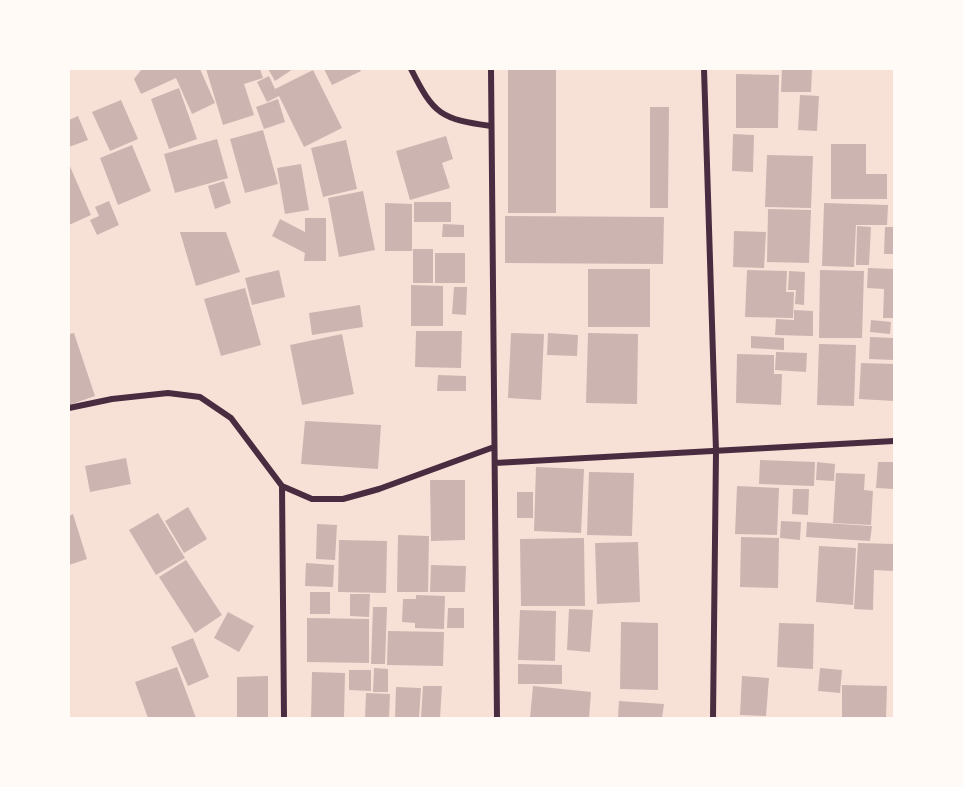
<!DOCTYPE html>
<html>
<head>
<meta charset="utf-8">
<style>
	body { margin:0 }
	#map { position:relative; width:963px; height:787px; overflow:hidden; background:#f7e1d7; font-family:"Public Sans",sans-serif }
	canvas { display:block }
	.frame { position:absolute; inset:0; border:70px solid #fffaf5; pointer-events:none }
</style>
</head>
<body>
<div id="map">
<canvas width="963" height="787"></canvas>
<div class="frame"></div>
</div>
<script>
const context = document.querySelector('canvas').getContext('2d');
context.lineJoin = 'round';
function paint(path, color) { context.fillStyle = color; context.fill(path, 'evenodd'); }
function strokePath(path, color, width, dash) { context.strokeStyle = color; context.lineWidth = width; context.lineCap = dash ? 'butt' : 'round'; context.setLineDash(dash || []); context.stroke(path); }
paint(new Path2D(`
	M142,69h58l15,34 -23,11 -16,-36 -35,16 -7,-15z
	M206,69h54l3,9 -19,6 10,31 -31,10z
	M268,69h25l-18,12z
	M324,69h36l1,2 -29,14z
	M508,69h48v144h-48z
	M782,69h30l-1,23h-30z
	M313,70l29,58 -38,19 -25,-51 -12,6 -10,-20 12,-6 6,13z
	M736,74l43,1 -1,53h-42z
	M179,88l18,51 -28,10 -18,-50z
	M800,95l19,1 -2,35 -19,-1z
	M278,99l7,23 -21,7 -8,-22z
	M121,100l17,39 -28,12 -18,-39z
	M650,107h19l-1,101h-18z
	M78,116l10,24 -19,7v-27z
	M263,130l15,54 -33,9 -15,-54z
	M733,134l21,1 -1,37 -21,-1z
	M446,136l7,23 -11,4 8,25 -40,12 -14,-49z
	M217,139l11,39 -53,15 -11,-39z
	M346,140l11,49 -34,8 -12,-49z
	M831,144h35v30h21v25h-56z
	M132,145l19,46 -33,14 -18,-47z
	M767,155l46,1 -2,52 -46,-1z
	M69,164l22,51 -22,10z
	M301,164l8,46 -24,4 -8,-46z
	M224,181l7,22 -16,6 -7,-23z
	M363,191l12,59 -36,7 -11,-59z
	M109,201l10,24 -22,10 -7,-15 9,-4 -4,-9z
	M414,202h37v20h-37z
	M385,203l27,1v47h-27z
	M824,203l64,2 -1,20h-31l-2,42 -32,-1z
	M768,209l43,1 -2,53 -42,-1z
	M505,216l159,1 -1,47 -158,-1z
	M305,218h21v43h-22l1,-8 -33,-17 8,-17 25,13z
	M443,224l21,1v12h-22z
	M857,226l14,1 -2,38h-13z
	M885,227h9v27h-10z
	M734,231l32,1 -2,36 -31,-1z
	M180,232h46l14,40 -44,14z
	M413,249h20v34h-20z
	M435,253h30v30h-30z
	M868,268l26,1v49h-11l1,-29 -17,-1z
	M588,269h62v58h-62z
	M279,270l6,27 -33,8 -7,-27z
	M747,270l40,1 -1,21h8l-1,26 -48,-1z
	M820,270l44,1 -2,67h-43z
	M789,271l16,1 -1,33 -9,-1 1,-14h-8z
	M411,285l32,1v40h-32z
	M454,287h13l-1,28 -14,-1z
	M245,288l16,57 -40,11 -17,-57z
	M360,305l3,22 -51,8 -3,-22z
	M794,310l19,1v25l-38,-1 1,-16 18,1z
	M871,320l20,2 -1,12 -20,-2z
	M416,331h46l-1,37 -46,-1z
	M74,333l21,63 -26,9v-71z
	M511,333l33,1 -3,66 -33,-2z
	M548,333l30,2 -1,21 -30,-1z
	M588,333l50,1 -1,70 -51,-1z
	M342,334l12,60 -52,11 -12,-60z
	M751,336l33,2v12l-33,-2z
	M870,337l24,1v22l-25,-1z
	M819,344l37,1 -2,61 -37,-1z
	M776,352l31,1 -1,19 -31,-2z
	M737,354l37,1v19h8l-1,31 -45,-2z
	M861,363l33,1v37l-35,-2z
	M438,375l28,1v15h-29z
	M305,421l76,4 -3,44 -77,-5z
	M126,458l5,26 -41,8 -5,-26z
	M760,460l55,2 -1,24 -55,-2z
	M817,462l18,2 -1,17 -18,-1z
	M878,462h16v27l-18,-1z
	M536,467l48,2 -3,64 -47,-2z
	M589,472l45,1 -2,63 -45,-1z
	M836,473l29,1 -1,16 9,1 -2,34 -38,-2z
	M430,480h35v60l-34,1z
	M737,486l42,2 -2,47 -42,-1z
	M793,489h16l-1,26 -16,-1z
	M517,492h16v26h-16z
	M188,507l19,32 -23,14 -19,-32z
	M158,513l27,45 -29,17 -27,-45z
	M73,514l14,45 -18,6v-49z
	M781,521l20,1 -1,18 -20,-2z
	M807,522l65,4 -2,15 -64,-4z
	M317,524l20,1 -2,35 -19,-1z
	M398,535l31,1 -1,56h-31z
	M741,537l38,1 -1,50 -38,-1z
	M584,538l1,68h-64l-1,-67z
	M339,540l48,1 -1,52 -48,-1z
	M638,542l2,60 -43,2 -2,-61z
	M858,543l36,1v27l-20,-1 -1,40 -19,-1z
	M819,546l37,2 -3,57 -37,-3z
	M186,560l36,55 -27,18 -36,-56z
	M306,563l28,2 -1,22 -28,-1z
	M431,565l35,1 -1,26h-35z
	M310,592h20v22h-20z
	M350,594h20l-1,23 -19,-1z
	M416,595l29,1 -1,33 -29,-1v-5l-13,-1 1,-23h13z
	M373,607h14l-2,57h-14z
	M448,608h16v20h-17z
	M569,609l24,1 -3,42 -23,-2z
	M520,610l36,1 -1,50 -37,-1z
	M228,612l26,14 -15,26 -25,-14z
	M307,618l62,1v44l-62,-1z
	M621,622l37,1v67l-38,-1z
	M779,623l35,1 -1,45 -36,-2z
	M388,631l56,1 -1,34 -56,-1z
	M193,638l16,39 -21,9 -17,-39z
	M518,664l44,1v19h-44z
	M177,667l19,51h-48l-13,-36z
	M374,668l14,1v23h-15z
	M820,668l22,2 -2,23 -22,-2z
	M349,670h22v21l-22,-1z
	M312,672l33,1 -1,45h-33z
	M268,676v42h-31v-41z
	M742,676l27,2 -3,38 -26,-1z
	M842,685l45,1 -1,32h-44z
	M423,686h19l-2,32h-19z
	M533,686l58,6 -2,26h-59z
	M396,687l25,1 -2,30h-24z
	M366,693l24,1 -1,24h-24z
	M619,701l45,3 -2,14h-44z`), '#ccb4b1');
strokePath(new Path2D(`
	M411,69c23,46 30,50 80,57
	M491,69l6,649
	M704,69l12,382 -3,267
	M69,408l43,-9 56,-6 32,4 31,21 51,68 30,13h31l36,-10 115,-42
	M495,463l399,-22
	M282,486l2,232`), '#4a2c40', 6);
</script>
</body>
</html>
